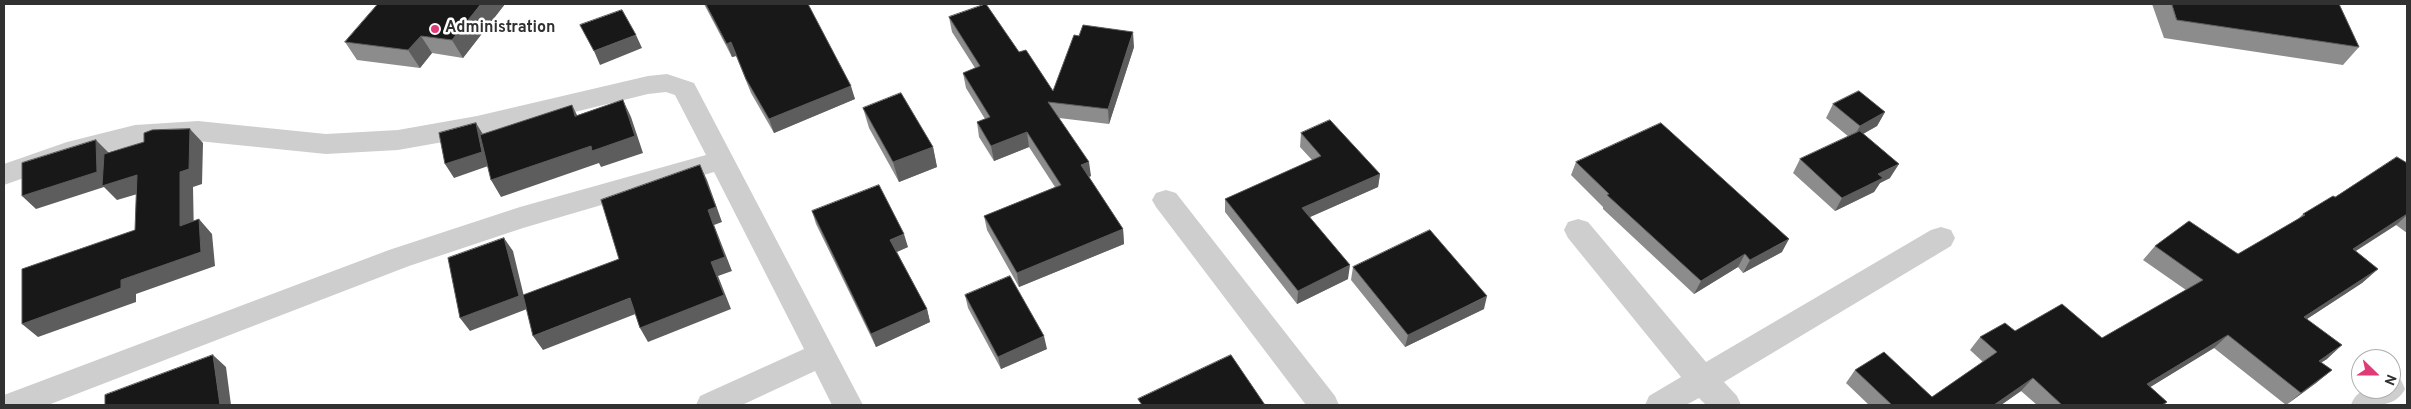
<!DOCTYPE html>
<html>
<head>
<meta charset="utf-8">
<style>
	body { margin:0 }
	#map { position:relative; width:2411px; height:409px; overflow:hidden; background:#fff; font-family:Overpass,sans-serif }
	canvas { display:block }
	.frame { position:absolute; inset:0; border:5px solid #313131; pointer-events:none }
	.north { position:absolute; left:2351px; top:349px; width:50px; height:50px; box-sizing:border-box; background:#fff; border:1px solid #adadad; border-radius:50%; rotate:112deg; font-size:14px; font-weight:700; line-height:20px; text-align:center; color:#313131 }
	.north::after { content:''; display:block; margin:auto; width:18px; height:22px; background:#df3b76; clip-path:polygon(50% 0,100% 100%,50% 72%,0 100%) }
</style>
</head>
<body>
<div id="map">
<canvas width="2411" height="409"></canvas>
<div class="frame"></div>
<div class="north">N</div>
</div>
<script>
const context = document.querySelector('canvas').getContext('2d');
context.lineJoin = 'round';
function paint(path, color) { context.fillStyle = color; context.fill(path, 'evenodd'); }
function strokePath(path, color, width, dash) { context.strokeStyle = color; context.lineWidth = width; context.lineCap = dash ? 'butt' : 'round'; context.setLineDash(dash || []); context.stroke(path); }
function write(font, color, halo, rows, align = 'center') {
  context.font = font + ' Overpass,sans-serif'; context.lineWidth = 5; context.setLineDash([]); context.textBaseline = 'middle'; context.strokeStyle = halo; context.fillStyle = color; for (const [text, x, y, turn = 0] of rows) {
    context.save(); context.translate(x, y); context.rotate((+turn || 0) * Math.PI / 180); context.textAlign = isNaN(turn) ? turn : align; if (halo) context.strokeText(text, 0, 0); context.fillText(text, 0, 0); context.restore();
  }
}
paint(new Path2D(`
	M667,74l27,9 169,322h-31l-17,-34 -73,34h-46l4,-9 104,-47 -90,-177 -191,56 -114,38 -361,139h-44v-10l385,-145 131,-43 186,-52 -31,-60 -9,-3 -18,2 -171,42 -79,14 -72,4 -128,-13 -63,4 -63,16 -68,24v-21l63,-22 68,-17 63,-4 128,13 72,-4 79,-14 171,-40z
	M1166,190l10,3 159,203 4,9h-33l-150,-198 -4,-7 4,-7z
	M1578,219l10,3 118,140 225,-132 10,-3 10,3 4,8 -4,8 -227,136 13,14 4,9h-35l-7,-7 -13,7h-41l4,-9 32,-19 -113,-139 -4,-8 4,-8z
	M2391,376l10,4 4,9c-10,20 -33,16 -54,16 7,-19 22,-16 40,-16z`), '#cecece');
paint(new Path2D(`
	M505,4l-42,54 -31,-5 -12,15 -63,-8 -12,-18z
	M704,4h104l47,95 -81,34 -23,-40 -15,-37 -4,1z
	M2152,4h187l20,43 -16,18 -179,-27z
	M949,17l70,35 34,39 81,-44 -25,77 -50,-6 32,58 -2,1 34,52 1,15 -105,43 -32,-57 -3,-14 71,-29 -26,-40 -35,14 -15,-24 -2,-15 8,-3 -19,-31 -3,-15 12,-5 -23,-36z
	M1833,104l52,8 -8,14 -14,8 27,44 -10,5 -6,9 -39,19 -42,-38 7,-14 49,-22 -23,-19z
	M863,108l70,39 4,20 -38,15 -30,-54z
	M1301,133l79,41 -2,13 -68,30 38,62 -51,25 -72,-92v-13l87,-39 -12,-13z
	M1576,162l206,90 -39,21 -5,-6 -44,27 -91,-85v-2l-32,-32z
	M2407,163v70l-11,-8 -40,26 22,18 -16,14 -55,36 20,40 -6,3 11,8 -16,13 -30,22 -72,-57 -64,39 17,15 -3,3h-127l-16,-14 -20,14h-132l-23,-22 9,-13 77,27 51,-35 -13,-12 10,-13 35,-6 87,7 84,-48 -43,-30 12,-14 83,8 60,-35 5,-5 32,-17z
	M812,211l96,36 -11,5 30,57 3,13 -54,25 -60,-123z
	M1353,267l131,42 -79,38 -54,-67z
	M965,295l82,54 -46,20 -33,-61z`), '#8c8c8c');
paint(new Path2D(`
	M481,4h24l-42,54 -11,-18z
	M1133,32l1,15 -25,77 -1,-15z
	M636,35l6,13 -42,17 -6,-14z
	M421,36l11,17 -12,15 -12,-18z
	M731,42l5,14 -4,1 -5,-13z
	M851,86l4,13 -81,34 -5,-14z
	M623,100l8,17 12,36 -42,14 -2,-4 -98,34 -10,-17z
	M572,105l8,16 -5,-5z
	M1885,112l-8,14 -25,14 8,-14z
	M476,123l8,13 7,29 -37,13 -9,-14z
	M190,129l13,14 -1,41 -9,3 1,53 -14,-14v-54z
	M1027,132l2,15 -35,14 -3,-15z
	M96,140l13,13 28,22 14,15 -34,10 -13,-13 -68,22 -14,-13z
	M933,147l4,20 -38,15 -6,-20z
	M1089,162l2,14 -9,4 -1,-15z
	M1899,164l-9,14 -10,5 -6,9 -39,19 7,-13 36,-24z
	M700,165l7,15 15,42 -8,3 18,46 -14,5 13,33 -83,33 -8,-14 71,-66 -3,-52z
	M1380,174l-2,13 -77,34 1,-13z
	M2407,214v1l-11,10 -58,37 15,-13z
	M199,219l13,15 3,32 -79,28v8l-98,35 -16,-13z
	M1123,229l1,15 -105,43 -2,-14z
	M904,234l4,13 -14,6 -4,-13z
	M504,238l9,13 14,58 -57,22 -10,-13z
	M1789,239l-7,13 -39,21 7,-13z
	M1745,254l-7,13 -44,27 7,-13z
	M1350,265l-2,14 -51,25 1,-13z
	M2378,269l-16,14 -72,47 14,-13z
	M1487,296l-3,13 -79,38 3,-12z
	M630,298l8,15 -95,37 -10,-14z
	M927,309l3,13 -54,25 -5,-13z
	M2228,335l-14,13 -80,49 13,-13z
	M1044,336l3,13 -46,20 -3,-12z
	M2342,345l-15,14 -23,15 15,-13z
	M213,355l13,12 5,38h-11z
	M2332,370l-16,13 -30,22 15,-12z
	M2033,378l-12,13 -20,14h-7z`), '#5d5d5d');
const building = new Path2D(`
	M378,4h103l-29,36 -31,-4 -13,14 -63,-8z
	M706,4h102l43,82 -82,33 -23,-40 -15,-37 -4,2z
	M986,4l33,48 7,-2 27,41 21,-56 5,1 4,-11 50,7 -25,77 -60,-7 41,60 -8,3 42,64 -106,44 -33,-57 77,-31 -34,-53 -36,14 -14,-24 13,-5 -27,-44 17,-7 -31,-49z
	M2172,4h167l20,43 -182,-27z
	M622,10l14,25 -42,16 -14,-26z
	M1859,91l26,21 -25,14 -27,-22z
	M901,93l32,54 -40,15 -30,-54z
	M623,100l12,36 -43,15 -1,-5 -100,34 -11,-45 92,-30 3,11z
	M1330,120l50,54 -78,34 48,57 -52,26 -73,-92 96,-43 -20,-23z
	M476,123l6,29 -37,12 -6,-31z
	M1661,123l128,116 -39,21 -5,-6 -44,27 -94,-86 2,-1 -33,-32z
	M190,129l-1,40 -9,3v54l19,-7 2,33 -80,28v8l-99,36v-55l113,-39 2,-55 -35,11 2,-32 40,-12v-9l8,-3z
	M1860,131l39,33 -21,10 5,4 -41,20 -42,-39z
	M96,140l1,32 -75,24v-33z
	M2397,157l10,6v51l-54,35 25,20 -74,48 38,28 -23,16 13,9 -31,23 -73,-58 -81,49 20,18 -5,3h-100l-29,-27 -39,27h-102l-37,-35 29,-18 48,45 65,-45 -17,-15 25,-14 10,8 47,-27 40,34 101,-58 -48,-34 34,-25 49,33 67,-39 -2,-1 30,-18 2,1z
	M700,165l16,42 -8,3 17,47 -14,5 13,33 -84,33 -10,-30 -97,38 -10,-41 96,-36 -18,-59z
	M879,185l25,49 -14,6 37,69 -56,25 -59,-123z
	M1430,230l57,66 -79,39 -55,-68z
	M504,238l15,58 -59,22 -12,-60z
	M1010,276l34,60 -46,21 -33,-62z
	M213,355l7,50h-115v-10z
	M1231,355l34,50h-123l-4,-6z`);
paint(building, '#181818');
strokePath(building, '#5d5d5d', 1);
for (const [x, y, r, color] of [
	[435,29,5,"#df3b76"]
]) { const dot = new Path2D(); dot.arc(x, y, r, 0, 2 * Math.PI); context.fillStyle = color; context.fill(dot); strokePath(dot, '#fff', 2); }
write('bold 16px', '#313131', '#fff', [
	["Administration",445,29]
], 'left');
</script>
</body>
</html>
